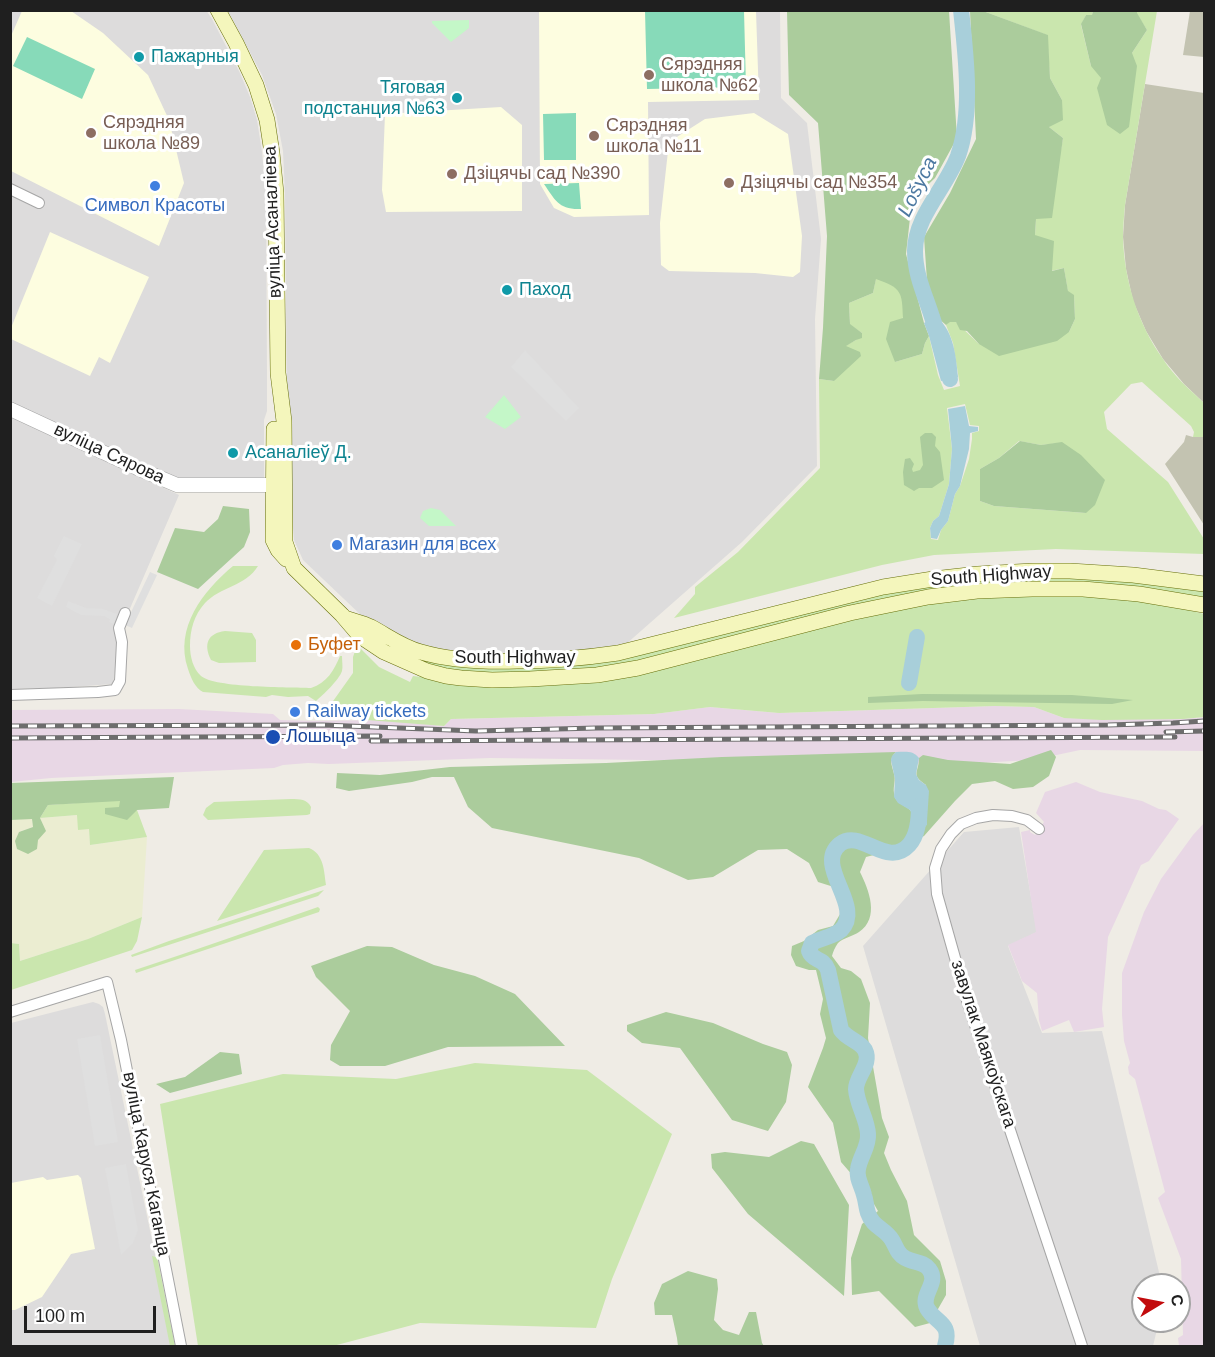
<!DOCTYPE html>
<html>
<head>
<meta charset="utf-8">
<style>
	body { margin:0 }
	#map { position:relative; width:1215px; height:1357px; overflow:hidden; background:#efece5; font-family:Helvetica,sans-serif }
	canvas { display:block }
	.frame { position:absolute; inset:0; border:12px solid #1f1f1f; pointer-events:none }
	.north { position:absolute; left:1131px; top:1273px; width:60px; height:60px; box-sizing:border-box; background:#fff; border:2px solid #a5a5a5; border-radius:50%; rotate:80deg; font-size:16px; font-weight:700; line-height:24px; text-align:center; color:#1f1f1f }
	.north::after { content:''; display:block; margin:auto; width:21px; height:27px; background:#c20b0d; clip-path:polygon(50% 0,100% 100%,50% 72%,0 100%) }
	.scale { position:absolute; left:24px; top:1306px; width:132px; height:27px; box-sizing:border-box; border:3px solid #1f1f1f; border-top:0; padding-left:8px; font-size:18px; line-height:21px; white-space:nowrap; color:#1f1f1f; -webkit-text-stroke:4px #fff; paint-order:stroke }
</style>
</head>
<body>
<div id="map">
<canvas width="1215" height="1357"></canvas>
<div class="frame"></div>
<div class="north">С</div>
<div class="scale">100 m</div>
</div>
<script>
const context = document.querySelector('canvas').getContext('2d');
context.lineJoin = 'round';
function paint(path, color) { context.fillStyle = color; context.fill(path, 'evenodd'); }
function strokePath(path, color, width, dash) { context.strokeStyle = color; context.lineWidth = width; context.lineCap = dash ? 'butt' : 'round'; context.setLineDash(dash || []); context.stroke(path); }
function write(font, color, halo, rows, align = 'center') {
  context.font = font + ' Helvetica,sans-serif'; context.lineWidth = 6; context.setLineDash([]); context.textBaseline = 'middle'; context.strokeStyle = halo; context.fillStyle = color; for (const [text, x, y, turn = 0] of rows) {
    context.save(); context.translate(x, y); context.rotate((+turn || 0) * Math.PI / 180); context.textAlign = isNaN(turn) ? turn : align; if (halo) context.strokeText(text, 0, 0); context.fillText(text, 0, 0); context.restore();
  }
}
paint(new Path2D(`
	M206,10l6,9 28,54 10,24 7,23 5,32 4,43 1,180v36l-3,9v58l-2,2 -84,-1 -14,-4 -153,-72 -1,-392z
	M228,11h552l1,87 26,25 14,116 -6,80 2,147 -75,76 -117,103 -89,10 -59,3 -42,-6 -39,-15 -32,-19 -61,-58 -9,-20 -3,-36 -4,-93 -2,-217 -2,-43 -7,-37 -14,-39z
	M10,416l169,79 -57,132 -9,57 -56,4 -46,1z
	M1019,827l18,105 -29,14 34,87 60,-2 60,254h-19v36h16l-6,25h-173l-117,-400 101,-114z
	M93,1002l6,2 4,3 2,7 69,332h-163v-323z`), '#dddcdc');
paint(new Path2D(`
	M995,706l39,1 30,11 119,1 21,-2v34l-124,-1 -47,10 -75,4 -468,-6 -161,6 -21,-1 -25,2 -9,3 -223,10 -40,4 -1,-72 169,-1 94,5 7,6 33,1 76,-1 55,6 7,-7 203,-5 56,-7 69,6z
	M1076,782l24,10 42,9 17,8 7,1 13,9 -30,42 -8,4 -33,72 -6,72 2,18 -30,5 -5,-12 -27,11 -3,-11 -2,-27 -15,-12 -14,-36 28,-13 -15,-100 9,-2v2l5,3 9,-13 -8,-9 9,-21z
	M1204,823v523h-25l-1,-8 5,-3 -2,-76 -23,-61 7,-6 -30,-113 -6,-5 -1,-7 2,-4 -6,-22 -2,-26v-42l22,-61 17,-33 32,-44z`), '#e8d7e5');
paint(new Path2D(`
	M22,11h49l32,22 45,42 21,45 15,63 -25,63 -148,-75v-135z
	M539,11h217l3,89 -111,2 1,113 -75,2 -20,-9 -14,-24z
	M501,107l21,18v86l-136,1 -4,-22 3,-76z
	M754,113l34,21 14,102 -2,36 -7,5 -38,-4 -86,-2 -8,-6 -1,-42 9,-81 36,-23z
	M50,232l99,45 -39,86 -11,-6 -9,19 -79,-37v-11z
	M78,1175l3,3 14,71 -24,5 -29,43 -27,13h-4v-127l32,-6 4,3z`), '#fdfde0');
paint(new Path2D(`
	M1190,11h14v46l-21,-2z
	M1145,84l59,9v310l-20,-19 -21,-25 -17,-28 -13,-30 -7,-32 -3,-32 2,-32z
	M1186,435l7,2h11v88l-39,-61 19,-22z`), '#c3c3b1');
paint(new Path2D(`
	M77,815l12,14 1,16 57,-8 -5,80 -54,22 -68,22 -1,-17 -8,-1v-123l21,-2 1,9 -14,5 19,8 2,-22z`), '#ebedd1');
paint(new Path2D(`
	M983,11h110l-1,4h-6l-5,10 10,41 41,-13 15,-23 -11,-17 1,-2h20l-32,194c-1,11 -2,22 -2,32 1,43 15,87 40,122 11,17 26,30 41,44v34h-11l1,-5 -3,-6 -49,-44 -11,2 -27,28 3,17 61,53 36,57v15l-148,-5 -122,6 -52,10 -208,53 21,-24v-7l43,-35 82,-84 -1,-89 15,2 11,-35 11,-6 6,-7 -12,-8 -1,-22 24,-10 3,-15c9,4 22,7 26,18 5,16 -4,49 -7,66l27,-8 3,-11 4,-7 9,39 6,15 16,-4 -7,-43 -7,-18 4,-4 6,1 23,22 90,-12 6,-13 -1,-23 -6,-4 -4,-24 -13,3 -16,-36 1,-16 25,-69 2,-12 -14,-11 13,-27 -12,-22 -3,-43zM965,404l5,21 9,1v5l-7,2v6l-3,20 -9,27 -5,8 -7,27 -7,9 -3,10 -7,-1 -1,-11 3,-7 6,-5 10,-32 3,-35 -5,-41zM1019,441l22,4 20,-2 25,70 -92,-7 -14,-5v-32l19,-11z
	M233,566h25c-12,20 -38,21 -53,37 -11,12 -15,27 -15,43 0,10 3,23 11,30 14,12 88,11 110,12 16,-5 23,-18 29,-32h2c0,5 1,11 0,15 -3,9 -19,24 -26,30l-8,-5 -20,1 -16,-2 -6,2 -63,-5c-8,-4 -12,-14 -15,-23 -14,-41 15,-78 45,-103z
	M1053,576l85,5 66,11v7l-173,-16 -404,81 -25,4 -72,6 -73,-2 -41,-11 -24,-12 -23,-19 23,15 143,22 322,-69 77,-15z
	M1062,595l78,5 25,4 39,10v103l-21,2 -81,1 -38,-2 -30,-11 -39,-1 -216,7 -69,-6 -56,7 -203,5 -7,7 -116,-9 -2,-6 27,-38v-16l4,-12 22,22 31,15 3,-6 96,11 31,-1 50,-3 263,-65 63,-13 78,-8z
	M225,631l27,2 4,7v22l-37,1 -8,-3c-8,-16 -3,-27 14,-29z
	M291,799c9,0 16,0 20,8l-1,7 -3,1 -99,5 -5,-5 3,-7 8,-6z
	M105,801h15v6l17,3 10,27 -57,8 -1,-16 -11,1 -1,-15 -37,3 8,-13z
	M309,848c15,6 15,23 17,37l-109,36 47,-71z
	M324,890l-6,6 -186,61 -1,-2 38,-14z
	M318,907l2,2 -1,3 -183,61 -1,-3c61,-20 122,-42 183,-63z
	M142,917l-5,24 -5,9 -121,40v-47l8,1 1,17 68,-22z
	M475,1063l112,7 85,64 -60,145 -16,49 -176,-5 -87,23h-135l-38,-242 123,-30 113,5z
	M152,1256l4,1 2,4 17,85h-5z`), '#cae6ae');
paint(new Path2D(`
	M787,11h162l8,127 -22,40 -23,22 -6,54 18,69 5,13 -4,7 -3,11 -27,8 -9,-23 4,-17 13,-4c-1,-26 -1,-30 -27,-39l-3,14 -24,10 1,21 12,9v5l-6,2 -10,6 14,6 1,4 -27,25 -15,-2 4,-51 4,-92 -9,-113 -29,-28z
	M970,11h13l65,24 2,43 12,22 1,20 -14,7 14,11 -11,80 -16,1 -1,16 19,6 -2,30 12,-3 4,23 6,4 1,24 -6,13 -12,9 -58,15 -20,-12 -12,-13 -7,-1 -4,-8h-6l-4,3 -8,-7 -11,-37 -3,-44 26,-44 26,-54z
	M1093,11h44v2l10,17 -15,23 5,13 -8,61 -9,7 -13,-9 -10,-37 4,-10 -10,-12 -10,-42 5,-9h6z
	M925,433h7l4,4 -1,9 5,6 4,28 -12,8h-13l-5,3 -10,-6 -1,-13 2,-13 5,-1 4,6 -2,5 1,3 7,-2 3,-5 -3,-28z
	M1020,441l21,4 21,-3 19,13 24,25 -10,25 -9,8 -92,-7 -14,-5v-32l19,-11z
	M223,506l26,3 1,23 -6,15 -46,42 -41,-17 18,-44 29,4 14,-13z
	M922,694l150,1 61,5 -21,4 -189,-3 -55,2v-6z
	M1051,750l5,7 -7,19 -16,11 -20,2 -18,-8 -23,3 -17,17 -31,35 -23,12 -35,9 -6,15c9,18 20,46 -1,60 -6,4 -16,6 -21,11 -3,4 -5,9 -6,13l9,12 10,3 10,8 9,24 -2,35 14,80 7,19 -5,16 7,17 16,31 7,34 26,26 6,20v14l-16,28 -15,4 -36,-36 -27,4 -1,-37 11,-34 16,-13 -11,-19 -26,-30 -8,-39 -25,-36 15,-39 3,-10 -6,-24 3,-15 -7,-29h-7l-13,-4 -5,-11 1,-9 12,-5 14,-11 15,-4 13,-22 -9,-16 -19,-6 -9,-19 -22,-14 -29,1 -45,27 -25,3 -49,-22 -147,-30 -24,-21 -14,-30h-22l-20,5 -63,9 -13,-3 1,-15 43,2 70,-8 156,-4 116,-6 174,-5c-8,7 -4,13 -2,22 2,6 -1,12 0,19 1,10 9,11 15,16 5,5 10,12 16,18l2,-6 -1,-36c-16,-11 -7,-12 -7,-27l4,-3 25,5 62,4z
	M174,777l-5,31 -32,2 -10,10 -22,-6v-6l14,-1 1,-6 -72,4 -8,13 6,13 -8,9 -1,9 -9,5 -11,-5 -2,-8 4,-9 14,-5 -1,-8 -21,1v-37z
	M367,946l25,1 42,18 41,11 40,18 50,52 -117,1 -63,19h-45l-10,-6 1,-15 19,-34 -34,-34 -5,-11z
	M666,1012l47,11 50,21 24,8 5,13 -6,37 -18,29 -36,-11 -52,-72 -38,-5 -15,-12v-6z
	M220,1052l19,2 3,20 -72,19 -14,-9 29,-7z
	M801,1141l13,3 35,61 -5,91 -96,-82 -36,-46 -1,-14 14,-2 44,5z
	M688,1271l29,8 1,10 -4,31 9,10 16,5 10,-23h7l6,31 2,3h-86l-1,-8 -5,-23h-17l-1,-12 8,-19z`), '#abcc9c');
paint(new Path2D(`
	M469,20v8l-18,14 -19,-19v-2z
	M504,395l17,22 -16,12 -20,-12z
	M431,508l9,2 16,16h-27l-9,-8 3,-7z`), '#c4f7c8');
paint(new Path2D(`
	M645,11h99l2,76 -99,2z
	M27,37l68,32 -13,30 -69,-33z
	M576,113v47h-32l-1,-46z
	M579,183l2,26c-22,1 -26,-9 -37,-25z`), '#87dab9');
paint(new Path2D(`
	M525,350l54,58 -13,13 -55,-54z
	M64,536l18,8 -30,62 -15,-8 20,-38 -3,-4z
	M150,572l7,3 -25,53 -7,-3z
	M68,601l18,7 17,1 14,5 -3,10 -5,-2 1,-3 -6,-3 -23,-1 -15,-8z
	M100,1035l18,107 -23,4 -18,-107z
	M126,1164l12,66 -5,13 -12,12 -16,-87z`), '#dfdfdf');
paint(new Path2D(`
	M932,318h6c16,15 18,38 20,59l-17,4 -12,-45 -5,-13z
	M965,406l4,20 9,1v4l-8,2 -1,16 -9,37 -5,8 -7,27 -7,9 -4,9 -6,-1 -1,-10 3,-7 6,-5 10,-32 3,-35 -4,-40z
	M896,752c9,0 17,-2 23,6l-3,16 3,6 7,5 3,6 -2,30v4l-4,3c-13,-2 -9,-10 -13,-18l-12,-7 -4,-6 1,-18 -4,-19 1,-4z`), '#a8cfda');
strokePath(new Path2D(`
	M950,379c-6,-21 -11,-42 -18,-62 -7,-22 -17,-42 -17,-66 0,-35 31,-63 43,-95 15,-43 8,-100 3,-146
	M909,683l8,-46
	M919,806c0,14 -1,29 -10,39 -22,24 -48,-17 -69,-1 -27,22 25,62 1,86 -8,7 -20,8 -29,13l-3,8c4,11 14,6 19,19l13,60c6,9 19,11 24,20 7,14 -9,26 -9,39 1,16 11,29 12,45 1,13 -8,22 -10,35 -2,9 4,17 6,26 2,6 2,12 4,18 5,15 17,15 24,27 4,6 5,14 13,18 8,5 18,3 24,11 11,14 -9,25 -2,39 9,16 25,14 18,38`), '#a8cfda', 16);
const minor = new Path2D(`
	M10,189l29,14
	M10,695l88,-3 17,-2 5,-9 2,-39 -3,-14 6,-15
	M1039,829l-12,-9 -15,-4 -19,-1 -17,3 -15,6 -10,10 -10,15 -6,19 2,26 31,110 114,342
	M10,1012l97,-30 14,58 60,306`);
const tertiary = new Path2D(`
	M10,409l127,59 40,17h106`);
const secondary = new Path2D(`
	M218,10l18,33 20,42 11,35 5,33 4,40 2,180 6,48 1,121 9,26 48,47 18,21 24,16 43,19 19,5 15,2 31,2 38,-1 67,-4 41,-7 212,-55 78,-16 49,-6 55,-2h51l56,5 65,11
	M274,429l-1,111 5,10 8,9
	M345,618c8,3 18,5 26,9 17,9 31,20 50,25 31,9 63,10 96,9 34,0 67,-3 101,-8l265,-66 50,-8 45,-5 55,-3h37l63,4 71,9`);
strokePath(minor, '#a6a6a6', 12);
strokePath(tertiary, '#a6a6a6', 15);
strokePath(secondary, '#67700b', 16);
strokePath(minor, '#fff', 10);
strokePath(tertiary, '#fff', 14);
strokePath(secondary, '#f4f6bc', 15);
const rail = new Path2D(`
	M10,726l313,-1 153,6 121,-3 511,-3 65,-2 31,-2
	M1166,732l38,-1
	M10,738l370,-2
	M371,741l804,-4`);
strokePath(rail, '#6d6d6d', 5);
strokePath(rail, '#fff', 3, [9]);
for (const [x, y, r, color] of [
	[139,57,6,"#0f9aa8"],
	[649,75,6,"#8d6e63"],
	[457,98,6,"#0f9aa8"],
	[91,133,6,"#8d6e63"],
	[594,136,6,"#8d6e63"],
	[452,174,6,"#8d6e63"],
	[729,183,6,"#8d6e63"],
	[155,186,6,"#3f7fe0"],
	[507,290,6,"#0f9aa8"],
	[233,453,6,"#0f9aa8"],
	[337,545,6,"#3f7fe0"],
	[296,645,6,"#e8710a"],
	[295,712,6,"#3f7fe0"],
	[273,737,8,"#1a4fb4"]
]) { const dot = new Path2D(); dot.arc(x, y, r, 0, 2 * Math.PI); context.fillStyle = color; context.fill(dot); strokePath(dot, '#fff', 2); }
write('18px', '#0d838f', '#fff', [
	["Пажарныя",151,57],
	["Тяговая",445,88,"right"],
	["подстанция №63",445,109,"right"],
	["Паход",519,290],
	["Асаналіеў Д.",245,453]
], 'left');
write('18px', '#785e54', '#fff', [
	["Сярэдняя",661,65],
	["школа №62",661,86],
	["Сярэдняя",103,123],
	["школа №89",103,144],
	["Сярэдняя",606,126],
	["школа №11",606,147],
	["Дзіцячы сад №390",464,174],
	["Дзіцячы сад №354",741,183]
], 'left');
write('18px', '#366cbe', '#fff', [
	["Символ Красоты",155,206,"center"],
	["Магазин для всех",349,545],
	["Railway tickets",307,712]
], 'left');
write('18px', '#1f1f1f', '#fff', [
	["вуліца Асаналіева",273,222,-92],
	["вуліца Сярова",109,454,25],
	["South Highway",991,576,-4],
	["South Highway",515,658],
	["завулак Маякоўскага",983,1044,72],
	["вуліца Каруся Каганца",146,1164,79]
]);
write('18px', '#c56008', '#fff', [
	["Буфет",308,645]
], 'left');
write('18px', '#164399', '#fff', [
	["Лошыца",286,737]
], 'left');
write('italic 20px', '#4d79a1', '#fff', [
	["Lošyca",918,187,-64]
]);
</script>
</body>
</html>
